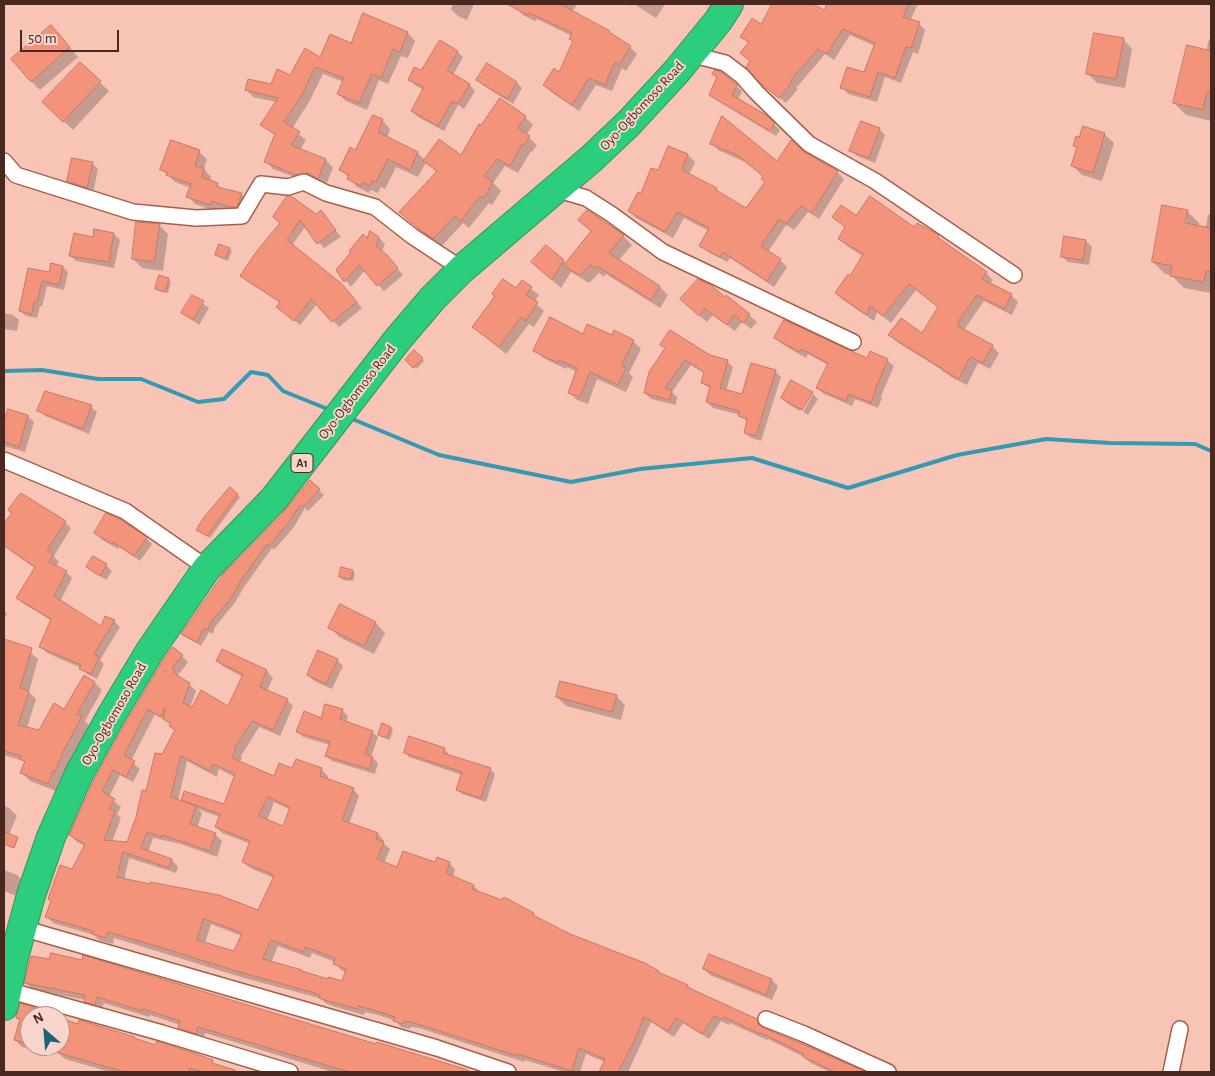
<!DOCTYPE html>
<html>
<head>
<meta charset="utf-8">
<style>
	body { margin:0 }
	#map { position:relative; width:1215px; height:1076px; overflow:hidden; background:#f7c4b6; font-family:"Alegreya Sans",sans-serif }
	canvas { display:block }
	.frame { position:absolute; inset:0; border:5px solid #492820; pointer-events:none }
	.north { position:absolute; left:20px; top:1006px; width:50px; height:50px; box-sizing:border-box; background:#f8d5cc; border:1px solid #b29087; border-radius:50%; rotate:333deg; font-size:14px; font-weight:700; line-height:20px; text-align:center; color:#492820 }
	.north::after { content:''; display:block; margin:auto; width:18px; height:22px; background:#1b6272; clip-path:polygon(50% 0,100% 100%,50% 72%,0 100%) }
	.scale { position:absolute; left:20px; top:30px; width:99px; height:22px; box-sizing:border-box; border:2px solid #492820; border-top:0; padding-left:6px; font-size:15px; line-height:18px; white-space:nowrap; color:#492820; -webkit-text-stroke:4px #f8d5cc; paint-order:stroke }
</style>
</head>
<body>
<div id="map">
<canvas width="1215" height="1076"></canvas>
<div class="frame"></div>
<div class="north">N</div>
<div class="scale">50 m</div>
</div>
<script>
const context = document.querySelector('canvas').getContext('2d');
context.lineJoin = 'round';
function paint(path, color) { context.fillStyle = color; context.fill(path, 'evenodd'); }
function strokePath(path, color, width, dash) { context.strokeStyle = color; context.lineWidth = width; context.lineCap = dash ? 'butt' : 'round'; context.setLineDash(dash || []); context.stroke(path); }
function write(font, color, halo, rows, align = 'center') {
  context.font = font + ' "Alegreya Sans",sans-serif'; context.lineWidth = 4; context.setLineDash([]); context.textBaseline = 'middle'; context.strokeStyle = halo; context.fillStyle = color; for (const [text, x, y, turn = 0] of rows) {
    context.save(); context.translate(x, y); context.rotate((+turn || 0) * Math.PI / 180); context.textAlign = isNaN(turn) ? turn : align; if (halo) context.strokeText(text, 0, 0); context.fillText(text, 0, 0); context.restore();
  }
}
paint(new Path2D(`
	M453,4h21l-7,16 -9,-4 -7,-7z
	M518,4h10l6,3 1,-3h42l-5,8 58,35 7,7 -11,17 -4,-3 -10,23 -16,-6 -17,26 -28,-19 -7,-7 16,-11 14,-33 -2,-5 -35,-17 -2,2 -12,-6 -7,-7z
	M628,4h37l-9,14 -22,-14 -2,2z
	M773,4h40l11,8 4,-8h90l-8,17 9,3 6,6 -7,24 -5,-2 -12,31 -16,-6 -8,25 -29,-8 -6,-7 23,-13 10,-28 -25,-11 -16,25 -9,-6 -29,34 2,1 -12,14 -17,-13 -17,-28 -3,-18 -7,-7 19,-11z
	M364,15l44,18 7,8 -7,17 -7,-2 -13,28 -9,-4 -12,30 -21,-9 -8,-7 6,-12 -21,-8 -14,28 -17,27 14,11 -6,10 26,10 7,8 -7,17 -21,-4 -32,-12 -7,-8 10,-25 -14,-11 14,-23 -23,-5 -7,-8 26,-3 49,-28 30,-14z
	M60,36l18,21 -38,33 -9,-9z
	M1123,39l9,10 -7,39 -28,-5 -9,-9z
	M1209,39l2,1v81l-25,-6 -12,-12 32,-52z
	M458,52l5,5 -10,18 17,10 5,6 -11,18 -6,-4 -14,26 -26,-14 -6,-6 12,-21 -8,-4 -6,-6z
	M80,64l29,27 -36,39 -20,-19z
	M487,65l30,18 5,5 -9,16 -29,-18 -6,-6z
	M736,86l6,5 -4,9 27,16 15,14 -4,6 -60,-36 -6,-6z
	M500,99l25,18 8,8 -7,10 11,10 -5,7 -1,-1 -13,22 -13,-7 -12,17 8,8 -9,14 -3,-2 -20,25 -6,-5 -21,23 -15,-10 -18,-16 28,-48 -11,-10 -8,15 -22,-10 -11,22 -4,-2 -3,6 -7,-3 -2,3 -12,-6 -16,-18 41,-49 8,9 -3,9 31,15 7,7 36,-3z
	M879,129l6,6 -10,28 -18,-7 -6,-6z
	M1104,134l10,9 -12,38 -20,-6 -9,-9 5,-17 -4,-3z
	M712,143l66,20 26,-10 33,19 7,7 -25,40 -11,-7 -14,18 -8,-5 -18,27 12,8 7,7 -13,20 -44,-29 -3,4 -19,-10 -7,-7 8,-14 -25,-13 -11,20 -37,-20 -7,-7 30,-39 10,-24 19,7 7,7 -6,13 27,14 6,6 24,15 20,-27 -2,-6 -19,-15 -27,-12z
	M199,152l8,7 -3,10 7,8 -1,4 7,3 6,6 18,4 8,8 -10,12 -20,-6 -2,4 -22,-8 -7,-8 3,-8 -16,-6 -14,-13z
	M92,163l6,6 -5,24 -18,-6 -6,-6z
	M587,211l36,25 9,9 -14,16 42,26 8,8 -8,13 -54,-34 -2,3 -5,-4 -10,10 -18,-11 -10,16 -19,-17 21,-10 4,3 25,-32 -13,-12z
	M1187,211l12,12v4l7,1 2,-14 3,1v78l-27,-5 -13,-13 -6,-1 -12,-12zM1185,219h2l-2,11z
	M321,212l20,25 -17,11 -18,-22 -14,19 56,47 14,16 -23,19 -22,-23 -17,21 -16,-13 -3,-9 -33,-21 -6,-6 39,-52 -7,-7 42,-2z
	M833,217h23l59,11 2,-4 21,12 7,8 41,29 7,7 -3,4 21,11 7,7 -6,13 -28,-14 -20,29 28,16 7,7 -9,16 -12,-6 -11,22 -16,-8 -6,-5 -48,-30 -7,-7h32l17,-27 -23,-18 -25,33 -14,-11 -3,9 -31,-21 -7,-7 15,-16 12,-21 -16,-10 -7,-8 6,-10z
	M159,225l9,9 -5,37 -21,-3 -9,-9z
	M95,230l19,4 6,6 -6,28 -38,-7 -6,-6 24,-17z
	M379,238l6,6 -3,8 21,23 -19,16 -19,-21 -14,17 -14,-17 30,-30z
	M1086,241l6,6 -3,18 -21,-3 -6,-6z
	M229,249l3,2 -4,10 -11,-6z
	M52,265l11,2 5,5 -4,18 -17,-4 -5,21 -2,-1 -3,12 -11,-2 -6,-5 9,-42 21,5z
	M168,279l3,3 -3,11 -9,-2 -2,-2z
	M522,282l17,13 -5,7 10,9 -10,16 -5,-3 -23,30 -33,-27 43,-37z
	M193,296l16,12 -10,17 -16,-12z
	M725,299l24,16 8,7 -6,7 -9,-7 -7,9 -22,-16 -6,7 -18,-15z
	M4,313l9,2 6,5 -2,11 -13,-2z
	M583,335l29,1 21,5 8,8 -12,24 4,4 -7,15 -29,-13 -9,25 -11,-4 -8,-8 8,-20 -10,-5 -1,2 -23,-11 -8,-8z
	M775,338l92,21 20,1 7,6 -13,30 1,2 -4,10 -23,-9 -3,7 -28,-12 -7,-6 11,-23 -20,-11 -2,4 -24,-14z
	M666,349l61,12 6,6 -7,24 17,5 32,-25 6,6 -20,64 -10,-3 -6,-5 3,-11 -8,-7 -27,-7 -6,-6 4,-13 -9,-6 3,-9 -14,-9 -19,27 5,5 -1,8 -25,-6 -6,-6z
	M414,352l10,9 -8,8 -9,-9z
	M811,393l-11,18 -12,-7 -6,-6z
	M813,394l5,5 -10,16 -5,-3z
	M91,407l6,5 -8,22 -44,-18 -6,-6z
	M8,410l20,6 6,6 -9,30 -21,-6v-32l3,1z
	M310,482l14,13 -16,16 -3,-3 -11,19 -20,23 -2,-2 -28,39 -8,14 -21,26 -2,7 -4,-2 -8,14 -14,-8 -5,-4z
	M237,494l3,3 -30,41 -10,-6z
	M13,514l52,8 6,6 -17,28 5,6 -3,4 10,6 6,6 -12,24 41,26 13,-7 6,6 -20,33 4,4 -7,15 -10,-5 -6,-6 -34,-15 -6,-6 11,-26 -28,-17 -7,-6 18,-30 -31,-22v-21z
	M96,533l50,5 6,6 -12,17 -21,-14 -1,2 -17,-10z
	M106,565l6,6 -6,9 -18,-13z
	M352,571l3,2 -2,8 -10,-1 -3,-3z
	M341,606l35,17 9,10 -11,21 -35,-17 -9,-10z
	M4,610l3,4 -3,5z
	M4,641l26,11 8,7 -9,33 7,7 -9,29 13,4 25,-22 19,-33 11,6 7,7 -17,31 4,4 -19,35 -7,19 -2,-1 -5,13 -26,-10 -8,-8 4,-11 -22,-7z
	M222,651l45,20 6,7 -6,13 20,9 6,6 -13,30 -21,-9 -18,29 1,2 -3,5 36,15 18,-9h28l7,7 -1,4 26,9 6,7 -10,28 29,10 6,7 -1,2 7,6 -6,14 14,5 51,-5 6,6 -2,8 21,9 6,6 53,22 5,5 32,16 75,29 16,11 27,11 4,4 64,30 8,10 99,42h-33l-19,-9 -7,-6 -36,-18 -1,1 -37,-17 -1,2 -8,-4 -12,18 -26,-16 -9,14 -23,-15 -23,50h-27l4,-10 -19,-8 -6,18h-16l-39,-12 -1,2 -105,-34 -8,-1 -1,2 -9,-2 -5,-6 -18,-6 -13,-3 -1,3 -25,-7 -12,-4 -8,-6 -75,-20 -130,-40 -1,6 -14,-4 -5,-5 -41,-12 -6,-6 38,-71 -8,-4 -7,-7 95,-175 17,-4 6,6 -10,13 3,2 -1,2 9,5 7,7 -6,16 38,1 15,-31 -19,-10 -7,-6zM155,714l12,7 9,10 -14,25 -34,88 -16,-2 9,-24 -4,-4 4,-7 -12,-10 11,-22 13,7 7,-13 -9,-8zM187,761l30,16 2,-8 16,8 -11,29 -41,-7 5,5 -10,-3zM274,802l17,8 -8,17 -16,-6zM197,809l23,8 -4,10 6,6 29,11 -8,18 7,6 24,10 -15,34 -135,-32 5,-22 47,15 2,-6 -6,-7 -24,-8 5,-14 28,6 36,13 5,-16 -7,-7 -18,-6 5,-15zM211,924l31,12 -7,17 -30,-10zM278,946l32,12 2,-5 23,9v1l6,7 5,2 -3,10 -15,-1 -57,-18z
	M337,660l6,6 -11,23 -18,-8 -6,-6z
	M616,696l9,9 -4,15 -55,-14 -9,-9z
	M342,710l6,6 -2,7 26,9 6,5 -7,20 7,6 -3,11 -43,-13 -6,-5 4,-11 -27,-8 -5,-5z
	M391,728l2,2 -3,10 -11,-5z
	M444,749l4,4v3l43,14 4,4 -9,28 -24,-8 -5,-5 5,-14 -53,-18 -4,-5z
	M4,806l5,2 8,8 -11,25 -2,-1z
	M4,870l13,5 8,7 -6,15 -15,-6z
	M710,955l62,25 6,6 -6,14 -62,-25 -6,-6z
	M26,983l351,63 95,26h-139l-128,-39 -2,7 -17,-5 -7,-7 1,-3 -30,-10 -1,2 -45,-14 -3,8 -9,-3 -6,-8 -53,-10z
	M34,1008l4,5 10,3h-18v30h6l-1,4 -13,-3 -7,-7 5,-19 -3,-3z
	M60,1019l74,19 2,2 76,22 4,3 24,7h-130l-45,-13 -8,-7 2,-4 -7,-2h8z`), '#0003');
strokePath(new Path2D(`
	M4,371l38,-1 56,9h43l57,23 26,-3 27,-27 17,3 15,16 47,19
	M350,418l89,37 132,27 69,-13 112,-11 96,30 109,-33 89,-16 64,4 85,1 16,7`), '#349ab1', 4);
const building = new Path2D(`
	M507,4h53l50,27 -1,1 22,14 -12,19 -4,-3 -10,23 -16,-7 -17,27 -29,-20 11,-17 5,4 14,-31 -4,-2 3,-6 -42,-20 -2,2z
	M772,4h41l11,6 3,-6h82l-6,13 17,5 -9,26 -5,-1 -11,31 -17,-6 -8,25 -30,-9 7,-21 17,5 11,-29 -32,-14 -16,25 -9,-5 -27,31 1,2 -13,16 -18,-14 -15,-17 4,-6 -10,-8 9,-11 -9,-5 12,-19 9,6z
	M363,13l45,19 -8,20 -7,-3 -12,29 -9,-4 -13,29 -22,-9 7,-16 -29,-11 -13,28 -18,27 16,10 -9,13 35,14 -8,20 -10,-6 -12,2 -32,-13 11,-28 -15,-9 18,-27 -33,-8 3,-11 23,5 6,-15 13,6 15,-27 15,9 10,-23 21,9z
	M51,25l19,22 -39,35 -20,-23z
	M1094,33l30,5 -8,41 -30,-5z
	M440,40l18,11 -11,19 23,14 -12,20 -6,-3 -14,25 -27,-15 13,-24 -16,-7 6,-13 7,3z
	M1187,45l24,6v42l-4,-1 -4,18 -30,-7z
	M80,62l21,19 -38,41 -21,-20z
	M487,63l30,19 -10,17 -31,-19z
	M715,70l6,2 16,13 -5,10 34,20 9,8 -5,8 -61,-36 8,-18 -5,-3z
	M500,98l26,18 -8,12 12,8 -6,9 -2,-1 -12,22 -13,-7 -13,17 9,6 -9,16 -4,-2 -19,25 -6,-5 -22,23 -15,-11 -19,-16 38,-41 -14,-10 16,-22 22,16 18,-31 2,1z
	M373,115l10,4 -5,13 40,20 -8,18 -22,-11 -12,23 -4,-2 -2,6 -8,-4 -1,4 -14,-7 2,-4 -10,-5 11,-23 5,3z
	M722,116l55,45 14,-21 13,12 34,19 -26,42 -11,-7 -15,18 -7,-5 -18,27 20,13 -14,22 -44,-29 -3,5 -21,-11 10,-18 -32,-16 -12,20 -37,-21 10,-19 3,1 10,-25 7,2 10,-24 20,8 -6,16 35,18 -1,2 30,18 19,-26 -4,-3 2,-3 -26,-21 -27,-11z
	M861,121l19,7 -11,30 -20,-7z
	M1083,126l22,7 -12,40 -22,-7 6,-19 -4,-1 3,-10 3,1z
	M171,140l29,10 -5,16 9,2 -2,9 16,6 -1,4 25,6 -5,14h-6l-20,-6 -1,4 -24,-8 5,-13 -25,-9 1,-3 -7,-2z
	M72,158l21,4 -6,26 -20,-7z
	M287,196h4l25,18 5,-4 15,20 -19,14 -17,-24 -13,20 55,44 15,18 -25,20 -21,-23 -17,22 -18,-14 4,-5 -40,-26 16,-24 24,-29 -7,-6z
	M870,196l44,31 3,-4 22,12 -2,2 50,35 -5,7 30,15 -8,15 -27,-14 -20,28 3,1 -2,2 35,19 -10,18 -13,-6 -11,22 -17,-9 1,-1 -55,-34 13,-17 21,15 16,-26 -29,-23 -26,32 -13,-10 -3,9 -32,-22 13,-19 2,2 13,-22 -25,-15 7,-12 -13,-10 9,-12 15,10z
	M1162,205l26,5 -3,13 26,5v44l-5,-1 -2,11 -34,-6 2,-10 -20,-4z
	M587,210l37,25 -15,18 51,33 -9,14 -54,-34 -2,3 -5,-4 -10,10 -17,-9 28,-35 -13,-11z
	M136,222l24,2 -6,38 -22,-3z
	M94,229l20,4 -5,29 -40,-6 5,-23 19,4z
	M370,231l9,6 -3,9 11,9 11,13 -21,18 -18,-21 -15,17 -8,-12 15,-18 -2,-1 14,-17 4,4z
	M1064,236l22,4 -3,20 -22,-3z
	M219,244l11,4 -5,11 -10,-4z
	M546,245l18,15 -12,20 -21,-18z
	M51,263l12,3 -4,19 -17,-4 -5,21h-3l-2,12 -13,-3 9,-43 21,4z
	M159,275l10,3 -4,14 -10,-3z
	M503,279l13,9 6,-8 10,7 -6,8 12,7 -12,19 -5,-4 -22,30 -27,-20 23,-31 -3,-2z
	M698,279l13,6 14,12 1,-2 24,19 -7,9 -9,-8 -7,10 -22,-16 -6,7 -19,-17z
	M192,295l12,6 -11,19 -12,-7z
	M550,317l33,17 4,-10 25,11 2,-5 20,10 -13,26 5,2 -8,17 -28,-13 -10,25 -12,-4 9,-25 -18,-8 -1,3 -25,-12z
	M784,320l83,38 3,-7 18,8 -13,31h1l-5,13 -22,-9 -3,7 -30,-13 12,-25 -27,-14 -2,3 -25,-14z
	M670,330l40,25 18,5 -8,28 22,6 9,-31 25,7 -20,66 -12,-3 3,-14 -9,-3 2,-5 -34,-9 4,-16 -9,-3 3,-11 -19,-12 -20,28 7,2 -2,10 -26,-7 5,-21 16,-24 -5,-3z
	M414,350l9,8 -10,10 -8,-8z
	M791,380l22,12 -11,18 -21,-12z
	M45,391l47,14 -9,24 -46,-18z
	M8,409l20,6 -9,32 -15,-5v-20z
	M310,480l10,9 -17,18 -3,-2 -11,17 -20,24 -2,-2 -27,38 -8,15 -21,25 -3,8 -4,-2 -7,14 -16,-8 43,-61 57,-58z
	M230,487l8,7 -31,42 -11,-6 8,-13z
	M21,493l45,28 -19,29 6,4 -4,8 18,9 -13,25 47,30 4,-10 10,4 -21,34 5,3 -8,17 -12,-5 2,-4 -42,-18 12,-28 -35,-21 19,-31 -31,-21v-23l8,-10 -4,-3z
	M106,513l14,6 27,18 -13,19 -21,-14 -1,2 -18,-11z
	M93,556l14,8 -7,12 -14,-9z
	M341,567l12,3 -2,9 -12,-2z
	M340,604l36,18 -12,24 -36,-18z
	M4,639l28,9 -12,40 9,3 -11,34 21,5 15,-27 10,6 20,-34 11,7 -18,32 5,2 -19,36 -8,20 -2,-1 -5,13 -28,-11 5,-12 -5,-2 1,-3 -17,-5z
	M173,647l10,8 -11,13 3,2 -2,3 17,10 -7,20 9,4 9,-17 27,16 15,-32 -27,-13 6,-12 45,21 -7,17 28,12 -15,31 -21,-9 -18,28 2,1 -4,8 42,18 5,-13 13,5 4,-9 26,9 -2,8 34,12 -12,32 36,13 -2,6 8,3 -7,17 20,8 6,-16 32,11 2,-5 13,5 -4,11 28,12 -2,4 30,11 2,-3 30,16 -1,2 37,19 75,29 14,8 -1,1 30,13 -1,2 70,32 1,5 5,4 37,15 66,29h-31l-32,-15 1,-3 -43,-21 -1,1 -36,-17 -2,2 -8,-3 -12,18 -26,-16 -8,13 -24,-14 -10,25 -16,30h-19l6,-13 -26,-11 -7,23 -54,-17v2l-107,-34 -7,-1 -1,3 -10,-3 2,-4 -25,-8 -12,-3v3l-27,-7 -12,-4 1,-3 -9,-3 -75,-21 -86,-27 -42,-12 -2,6 -14,-4 1,-3 -48,-14 6,-16 -3,-2 12,-34 12,4 13,-25 -16,-9 25,-55 31,-56 39,-65zM165,708l-2,11 8,5 -2,2 6,4 -13,24 -7,-1 -9,38 -4,-1 -6,27 -9,25 -23,-2 11,-29 -6,-2 6,-10 -13,-8 11,-21 13,7 9,-16 -11,-6 24,-46 12,8zM181,756l29,15 3,-7 22,10 -11,30 -40,-13 -3,9 39,14 -5,13 35,14 -8,21 30,12v2h2l-16,34 -39,-15 -69,-13v2l-33,-7 6,-25 46,16 3,-9 -31,-11 6,-16 15,5v-2l48,16 6,-18 -26,-9 6,-18 -25,-9zM268,797l22,10 -7,19 -24,-10zM204,919l38,14 -8,18 -37,-11zM271,940l32,12 2,-5 30,11 -2,6 13,5 -4,12 -14,-4v2l-26,-8v-1l-39,-11z
	M318,650l20,9 -12,25 -19,-9z
	M560,681l57,14 -5,17 -56,-15z
	M325,704l18,5 -3,10 33,12 -8,23 8,3 -4,12 -44,-13 5,-14 -34,-10 8,-21 17,7z
	M382,723l9,4 -4,11 -9,-3z
	M409,736l36,12 -2,5 48,15 -10,30 -25,-8 6,-18 -58,-19z
	M4,832l14,5 -4,11 -10,-4z
	M51,953l31,7 1,-5 293,89 1,-2 29,9 62,19v2h-119l-151,-45 -2,7 -18,-6 2,-7 -37,-12 -1,2 -45,-14 -2,8 -11,-3 1,-7 -61,-12 7,-27 18,3z
	M709,954l63,25 -6,16 -63,-26z
	M20,1003l14,4v9h-4v19l-3,9 -13,-4 6,-21 -4,-1v-2z
	M63,1019l15,5 1,-4 56,17 -1,1 21,7 2,-4 34,11 22,8 -1,3 23,7v2h-32l-14,-4 -1,4h-63l-56,-16 -13,-4 2,-6h2v-14z`);
paint(building, '#f2937a');
strokePath(building, '#c87964', 1);
const street = new Path2D(`
	M690,54l35,9 17,13 14,16 53,52 66,37 139,94
	M4,161l12,14 117,37 63,6 46,-2 19,-32 27,3 16,-5 22,11 49,14 37,29 50,33
	M555,189l31,9 25,16 52,38 190,90
	M4,460l121,51 82,57
	M22,928l415,120 71,24
	M7,990l155,43 128,39
	M766,1019l38,15 84,38
	M1171,1072l9,-43`);
const highway = new Path2D(`
	M4,1006l9,-45 18,-66 20,-58 28,-63 32,-58 39,-65 57,-83 67,-69 124,-160 35,-41 29,-29 129,-110 37,-35 49,-53 41,-50 11,-17`);
strokePath(street, '#a95e4a', 18);
strokePath(highway, '#37935d', 30);
strokePath(street, '#fff', 15);
strokePath(highway, '#2dcd7e', 28);
for (const [x, y, w] of [
	[302,463,22]
]) { const box = new Path2D(); box.roundRect(x - w / 2, y - 9.5, w, 19, 4); context.fillStyle = '#f8d5cc'; context.fill(box); strokePath(box, '#492820', 1); }
write('bold 12px', '#492820', null, [
	["A1",302,463]
]);
write('14px', '#492820', '#f8d5cc', [
	["Oyo-Ogbomoso Road",642,106,-47],
	["Oyo-Ogbomoso Road",357,392,-52],
	["Oyo-Ogbomoso Road",114,714,-60]
]);
</script>
</body>
</html>
